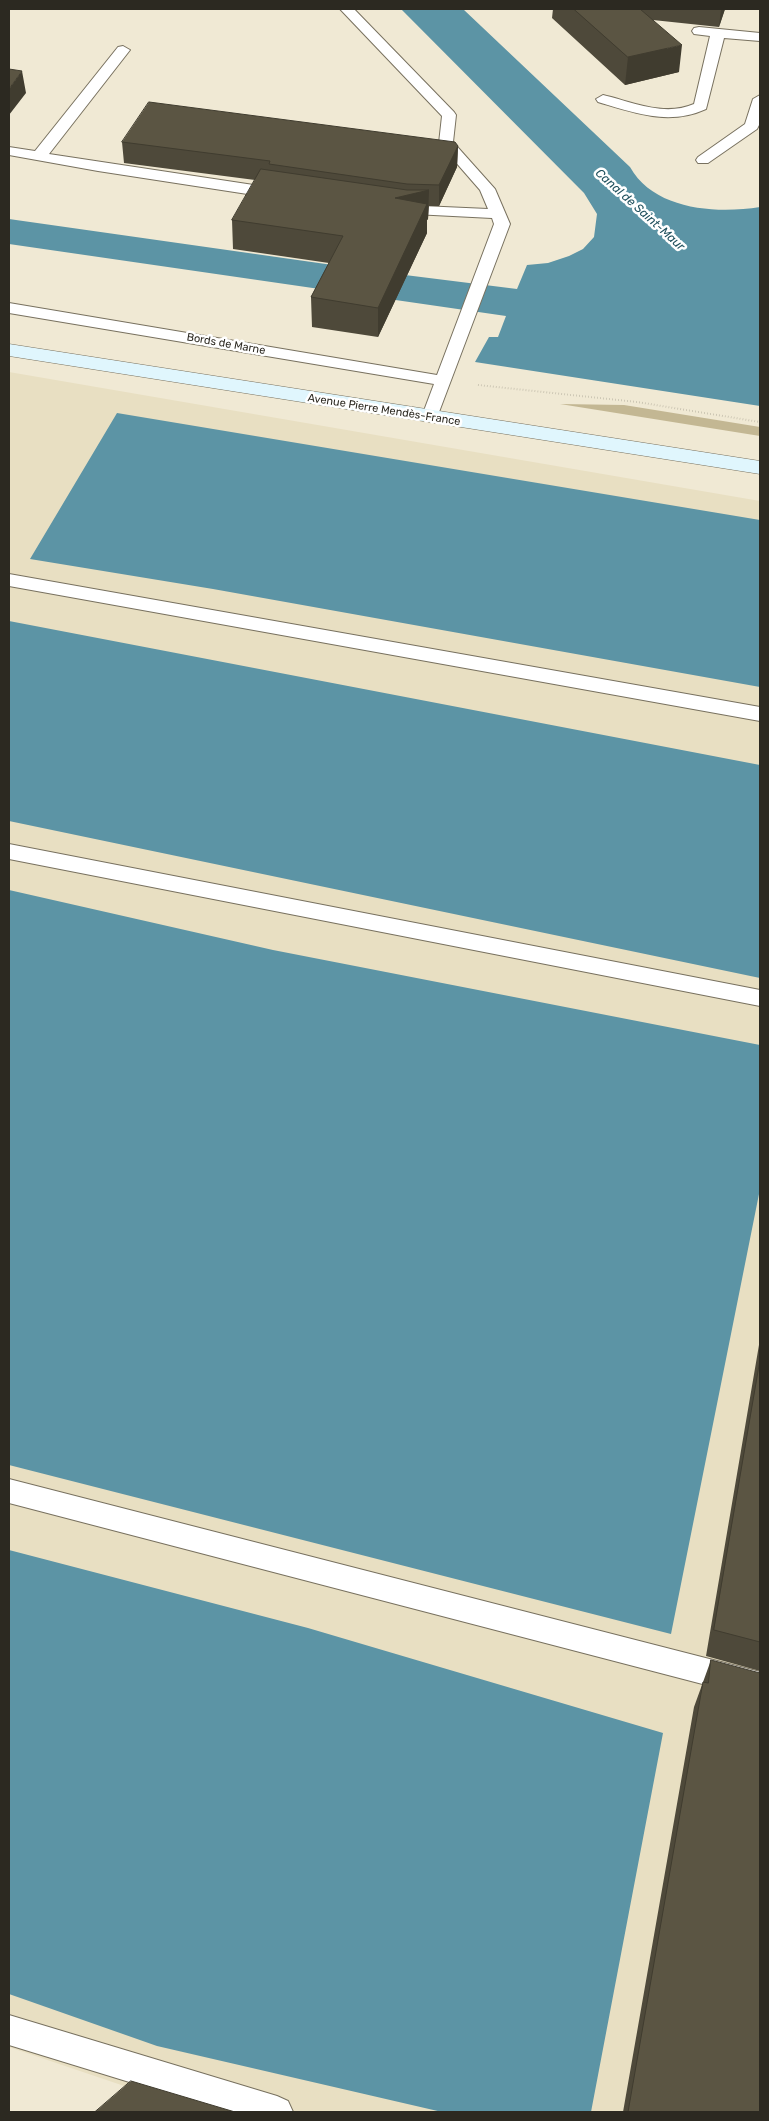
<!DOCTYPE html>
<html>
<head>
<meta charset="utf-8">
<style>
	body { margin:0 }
	#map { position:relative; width:769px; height:2121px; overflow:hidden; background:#f0e9d4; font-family:Rubik,sans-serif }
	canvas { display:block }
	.frame { position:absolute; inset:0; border:10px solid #2c2921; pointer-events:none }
</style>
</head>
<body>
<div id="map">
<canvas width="769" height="2121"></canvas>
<div class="frame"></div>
</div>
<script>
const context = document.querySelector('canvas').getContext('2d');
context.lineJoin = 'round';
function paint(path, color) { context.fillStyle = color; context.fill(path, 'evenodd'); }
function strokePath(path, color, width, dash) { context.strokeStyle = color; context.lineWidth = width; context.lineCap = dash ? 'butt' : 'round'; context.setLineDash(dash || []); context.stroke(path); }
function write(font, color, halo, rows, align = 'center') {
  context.font = font + ' Rubik,sans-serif'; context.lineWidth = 5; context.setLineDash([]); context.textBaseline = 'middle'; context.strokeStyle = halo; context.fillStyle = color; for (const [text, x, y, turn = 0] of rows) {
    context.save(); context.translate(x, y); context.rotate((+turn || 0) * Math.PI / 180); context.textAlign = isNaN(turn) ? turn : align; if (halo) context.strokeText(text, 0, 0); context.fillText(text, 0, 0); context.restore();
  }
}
paint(new Path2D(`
	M9,372l751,129v1611h-559l-192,-65z`), '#e8dfc2');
paint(new Path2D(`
	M560,404l64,1 136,22v9z`), '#c3b793');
paint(new Path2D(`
	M401,9h62l167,158c24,43 86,47 130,40v199l-285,-44 14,-25h9l8,-21 -497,-72v-25l380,54 128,16 10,-24 21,-2 21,-7 14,-7 11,-12 3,-23 -13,-21z
	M117,413l643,107v167l-547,-98 -183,-30z
	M9,621l751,144v213l-751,-157z
	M9,890l264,60 487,95v144l-89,445 -662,-169z
	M9,1550l299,78 355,105 -72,379h-149l-285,-66 -148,-52z`), '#5c94a5');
const service = new Path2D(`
	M340,9h14l100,103 2,3 -3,27 42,47 15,35 -74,196h-12l-2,-4 12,-32 -425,-71v-10l428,72 57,-151 -2,-6 -98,-5 -3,-3 3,-3 5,-2 89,4 -8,-19 -41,-47 3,-27z
	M699,27l61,6v8l-36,-3 -18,71c-37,17 -71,4 -108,-7l-2,-3 7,-4c30,7 61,22 91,9l16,-68 -16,-2 -2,-3 2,-3z
	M123,46l7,4 -81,104 231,35 8,5 -3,3 -5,2 -182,-28 -89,-16v-8l26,4 83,-104z
	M760,95v28l-3,6 -49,34h-10l-2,-3 2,-3 47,-33 8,-25z
	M9,574l751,133v14l-751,-135z
	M9,844l751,146v16l-751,-147z
	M9,1479l751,193v27l-751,-196z
	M9,2015l268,81 11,5 5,11h-66l-218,-67z`);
const secondary = new Path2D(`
	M9,344l751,117v13l-751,-118z`);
strokePath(service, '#78715f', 2);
strokePath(secondary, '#78715f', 1);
strokePath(new Path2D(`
	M478,385l159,17 123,20`), '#aea898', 2, [0.5, 2.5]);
paint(service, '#fff');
paint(secondary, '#e0f6fd');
paint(new Path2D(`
	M553,9h172l-6,18 -66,-7 26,52 -54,13 -73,-67z
	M122,142l336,4 -1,21 -18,39h-10l-1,13 -1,1v13l-49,104 -66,-10 -1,-30 18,-34 -96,-14 -1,-29 23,-40 -131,-17z
	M760,1339v332l-54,-15z
	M711,1660l49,452h-137l71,-405z`), '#4e493a');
paint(new Path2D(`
	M721,9h4l-6,18z
	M682,45l-3,27 -54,13 3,-28z
	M22,71l4,22 -17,22v-26z
	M458,146l-1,21 -18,39v-21z
	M429,190l-1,29 -1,1v13l-49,104v-29l17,-110z`), '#403c2f');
const building = new Path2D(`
	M574,9h66l42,36 -54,12z
	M9,69l13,2 -13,18z
	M149,102l306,40 3,4 -19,39 -32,-1 -138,-20 1,-3 -148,-19z
	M261,169l146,21h22l-34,8 32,6 -49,104 -67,-11 32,-61 -111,-16z
	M760,1360v282l-46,-12z
	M711,1660l49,13v439h-132l75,-430 5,1z
	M131,2081l104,31h-140z`);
paint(building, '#5b5543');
strokePath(building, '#403c2f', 1);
write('11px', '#2c2921', '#fff', [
	["Bords de Marne",226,344,10],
	["Avenue Pierre Mendès-France",384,410,9]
]);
write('italic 12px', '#1f505d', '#fff', [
	["Canal de Saint-Maur",640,210,42]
]);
</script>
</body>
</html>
